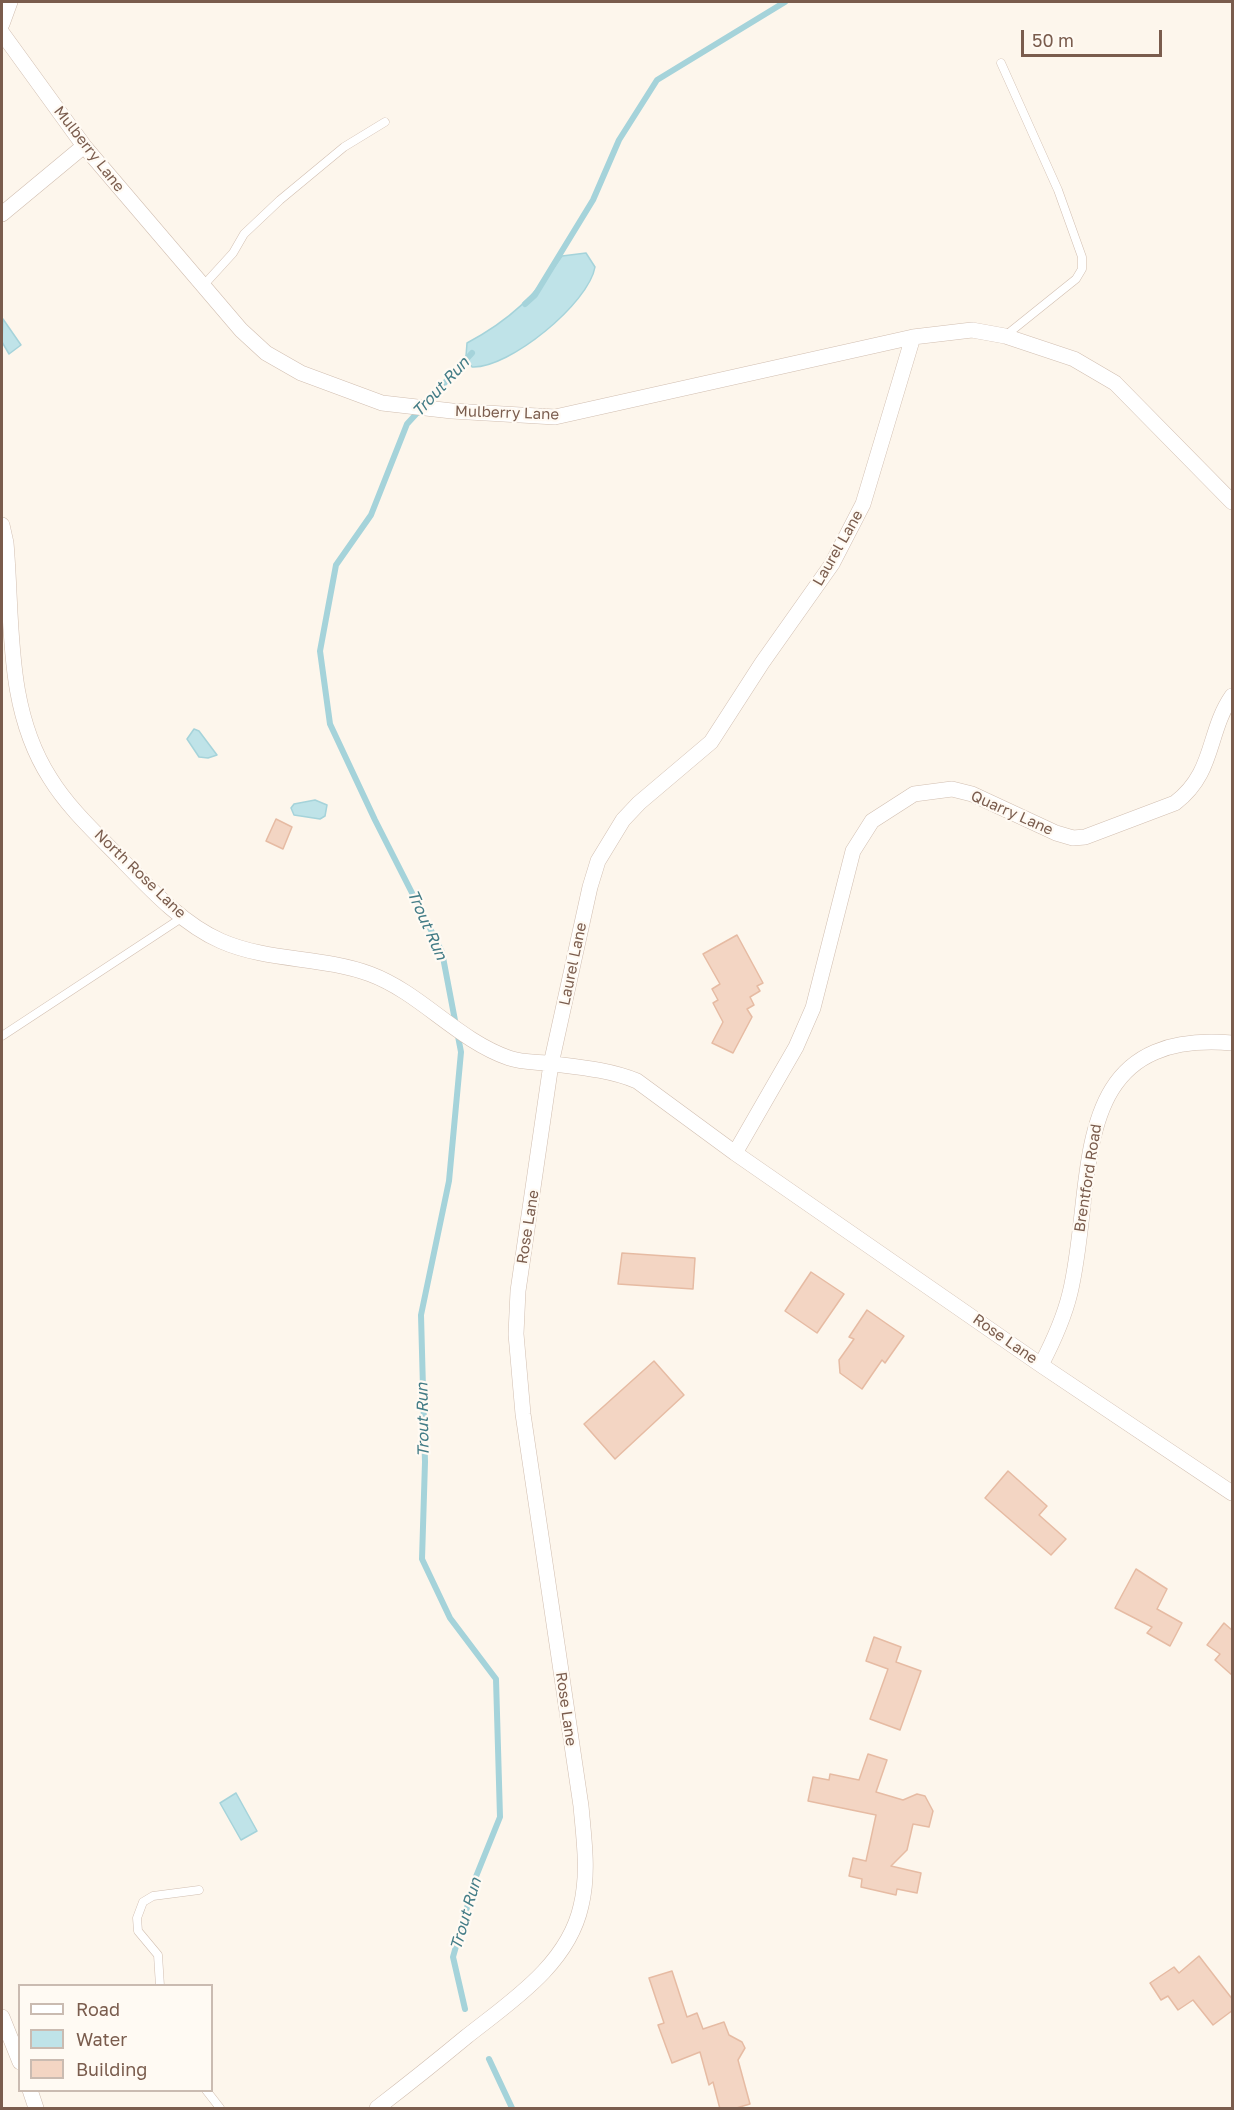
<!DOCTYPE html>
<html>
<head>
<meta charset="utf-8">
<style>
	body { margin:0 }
	#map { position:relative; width:1234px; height:2110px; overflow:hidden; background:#fdf6ec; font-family:"Golos Text",sans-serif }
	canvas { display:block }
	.frame { position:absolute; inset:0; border:3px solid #7a5c4d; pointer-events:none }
	.legend { position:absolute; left:18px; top:1984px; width:195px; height:108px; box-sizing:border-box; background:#fffaf3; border:2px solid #cabbb1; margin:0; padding:8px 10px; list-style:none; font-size:18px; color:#7a5c4d }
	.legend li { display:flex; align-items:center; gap:12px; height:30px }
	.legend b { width:30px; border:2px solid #cabbb1 }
	.scale { position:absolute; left:1021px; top:30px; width:141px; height:27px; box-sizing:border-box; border:3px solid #7a5c4d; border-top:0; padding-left:8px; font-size:18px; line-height:21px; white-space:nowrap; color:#7a5c4d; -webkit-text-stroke:4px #fffaf3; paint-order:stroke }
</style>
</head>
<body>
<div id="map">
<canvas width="1234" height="2110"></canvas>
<div class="frame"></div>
<ul class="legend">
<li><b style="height:8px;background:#fff"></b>Road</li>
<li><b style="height:16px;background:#bfe3e8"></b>Water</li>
<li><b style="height:16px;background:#f3d5c3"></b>Building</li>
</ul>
<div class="scale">50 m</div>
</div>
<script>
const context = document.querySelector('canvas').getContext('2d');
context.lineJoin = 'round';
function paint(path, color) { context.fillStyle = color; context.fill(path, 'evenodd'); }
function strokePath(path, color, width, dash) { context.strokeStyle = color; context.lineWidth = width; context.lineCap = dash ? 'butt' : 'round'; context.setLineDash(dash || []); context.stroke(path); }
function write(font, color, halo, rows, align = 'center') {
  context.font = font + ' "Golos Text",sans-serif'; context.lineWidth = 4.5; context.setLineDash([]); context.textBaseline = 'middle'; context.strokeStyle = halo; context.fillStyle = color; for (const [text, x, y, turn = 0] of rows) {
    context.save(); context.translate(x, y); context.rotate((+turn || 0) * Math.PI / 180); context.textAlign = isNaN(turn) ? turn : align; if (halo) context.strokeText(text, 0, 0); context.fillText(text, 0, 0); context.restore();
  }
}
const water = new Path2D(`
	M586,253l9,14c-6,36 -86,102 -123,100l-6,-11 1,-13c43,-23 68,-47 95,-87z
	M3,319l18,26 -12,9 -7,-12z
	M194,729l5,2 18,24 -9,3 -9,-1 -12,-18z
	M315,800l12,5 -2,11 -5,3 -26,-4 -3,-7 3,-4z
	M236,1793l21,38 -16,9 -21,-37z`);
paint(water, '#bfe3e8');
strokePath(water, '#a5d3da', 1.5);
strokePath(new Path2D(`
	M525,304l10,-9 58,-95 26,-60 38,-60 128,-78
	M465,2009l-12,-52 22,-78 25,-62 -4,-138 -46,-61 -28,-59 3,-97 -4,-147 28,-134 12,-129 -19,-100 -67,-132 -45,-96 -10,-73 16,-86 35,-50 36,-91 65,-71
	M489,2059l23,49`), '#a5d3da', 6);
const building = new Path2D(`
	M276,819l16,8 -9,22 -17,-8z
	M737,935l26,48 -6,3 3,5 -10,6 4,8 -7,4 5,8 -19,36 -21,-10 11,-21 -10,-19 5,-3 -6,-11 8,-5 -17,-30z
	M622,1253l73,5 -2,31 -75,-5z
	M811,1272l33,22 -27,39 -32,-22z
	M867,1310l37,26 -19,27 -3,-3 -20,29 -22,-16 -1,-13 15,-21 -5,-2z
	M654,1361l30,34 -69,64 -31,-35z
	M1008,1471l39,35 -8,9 27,24 -15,16 -66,-57z
	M1136,1569l31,20 -10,20 25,14 -12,23 -23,-13 5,-6 -37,-19z
	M1224,1623l9,8v45l-18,-16 5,-6 -13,-9z
	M874,1637l27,10 -5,15 25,9 -21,59 -30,-11 18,-50 -22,-8z
	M868,1754l19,6 -11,32 27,8 14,-6 8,2 8,15 -4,16 -16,-3 -6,26 -16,16 30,7 -4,20 -20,-4 -1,6 -35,-8 1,-8 -13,-3 4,-18 13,3 10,-46 -68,-14 5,-24 16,3 1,-6 29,6z
	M1199,1956l34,44v10l-20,15 -20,-25 -15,10 -10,-14 -7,4 -11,-17 24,-16 5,6z
	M672,1971l15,46 10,-4 6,16 21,-7 5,13 13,7 3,6 -7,12 12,44 -17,5h-13l-7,-27 -4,3 -9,-33 -28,11 -14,-38 6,-2 -15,-45z`);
paint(building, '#f3d5c3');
strokePath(building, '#e6bba3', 1.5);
const service = new Path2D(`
	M1001,63l57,127 24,67v12l-6,10 -71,57
	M202,287l31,-34 11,-19 36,-34 64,-53 41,-25
	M2,1036l181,-119
	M160,1986l-2,-31 -20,-24 -1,-13 6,-16 10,-6 46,-6
	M206,2090l14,18`);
const minor = new Path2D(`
	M2,24l8,-22
	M2,33l82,113 157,184 25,23 35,20 81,30 70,8 103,6 358,-80
	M2,214l82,-68
	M2,525l4,18c7,80 -1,165 44,235 19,31 48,57 74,84 27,28 60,63 97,79 48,21 100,15 149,33 51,19 87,66 139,84 11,4 25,4 37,5 30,4 62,6 91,18l98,72 306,212 191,128
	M735,1153l61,-106 17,-39 40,-157 19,-30 42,-27 38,-5 20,5 84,39 17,5 12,-1 90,-34c40,-30 32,-71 57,-107
	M1041,1365c12,-23 23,-47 29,-72 27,-111 -7,-264 162,-250
	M2,2017l18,45
	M30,2090l6,18
	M377,2108c30,-23 60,-47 89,-71 44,-35 102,-72 115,-131 8,-33 3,-66 0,-100l-58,-392 -7,-80 2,-43 33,-227 39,-177 8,-26 25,-41 16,-17 72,-61 51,-79 70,-99 31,-60 50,-167 59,-7 33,6 69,23 41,24 117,119`);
strokePath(service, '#d1beb0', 9);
strokePath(minor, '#d1beb0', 16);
strokePath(service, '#fff', 8);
strokePath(minor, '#fff', 15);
write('15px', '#7a5c4d', '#fffaf3', [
	["Mulberry Lane",89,149,52],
	["Mulberry Lane",507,413,2],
	["Laurel Lane",838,548,-60],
	["Quarry Lane",1012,813,24],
	["North Rose Lane",140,874,44],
	["Laurel Lane",573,964,-78],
	["Brentford Road",1088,1178,-81],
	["Rose Lane",528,1227,-81],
	["Rose Lane",1005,1339,35],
	["Rose Lane",566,1709,82]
]);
write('italic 16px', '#437c86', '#fffaf3', [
	["Trout Run",441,387,-47],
	["Trout Run",427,925,66],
	["Trout Run",423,1420,-91],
	["Trout Run",466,1914,-74]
]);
</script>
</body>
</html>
